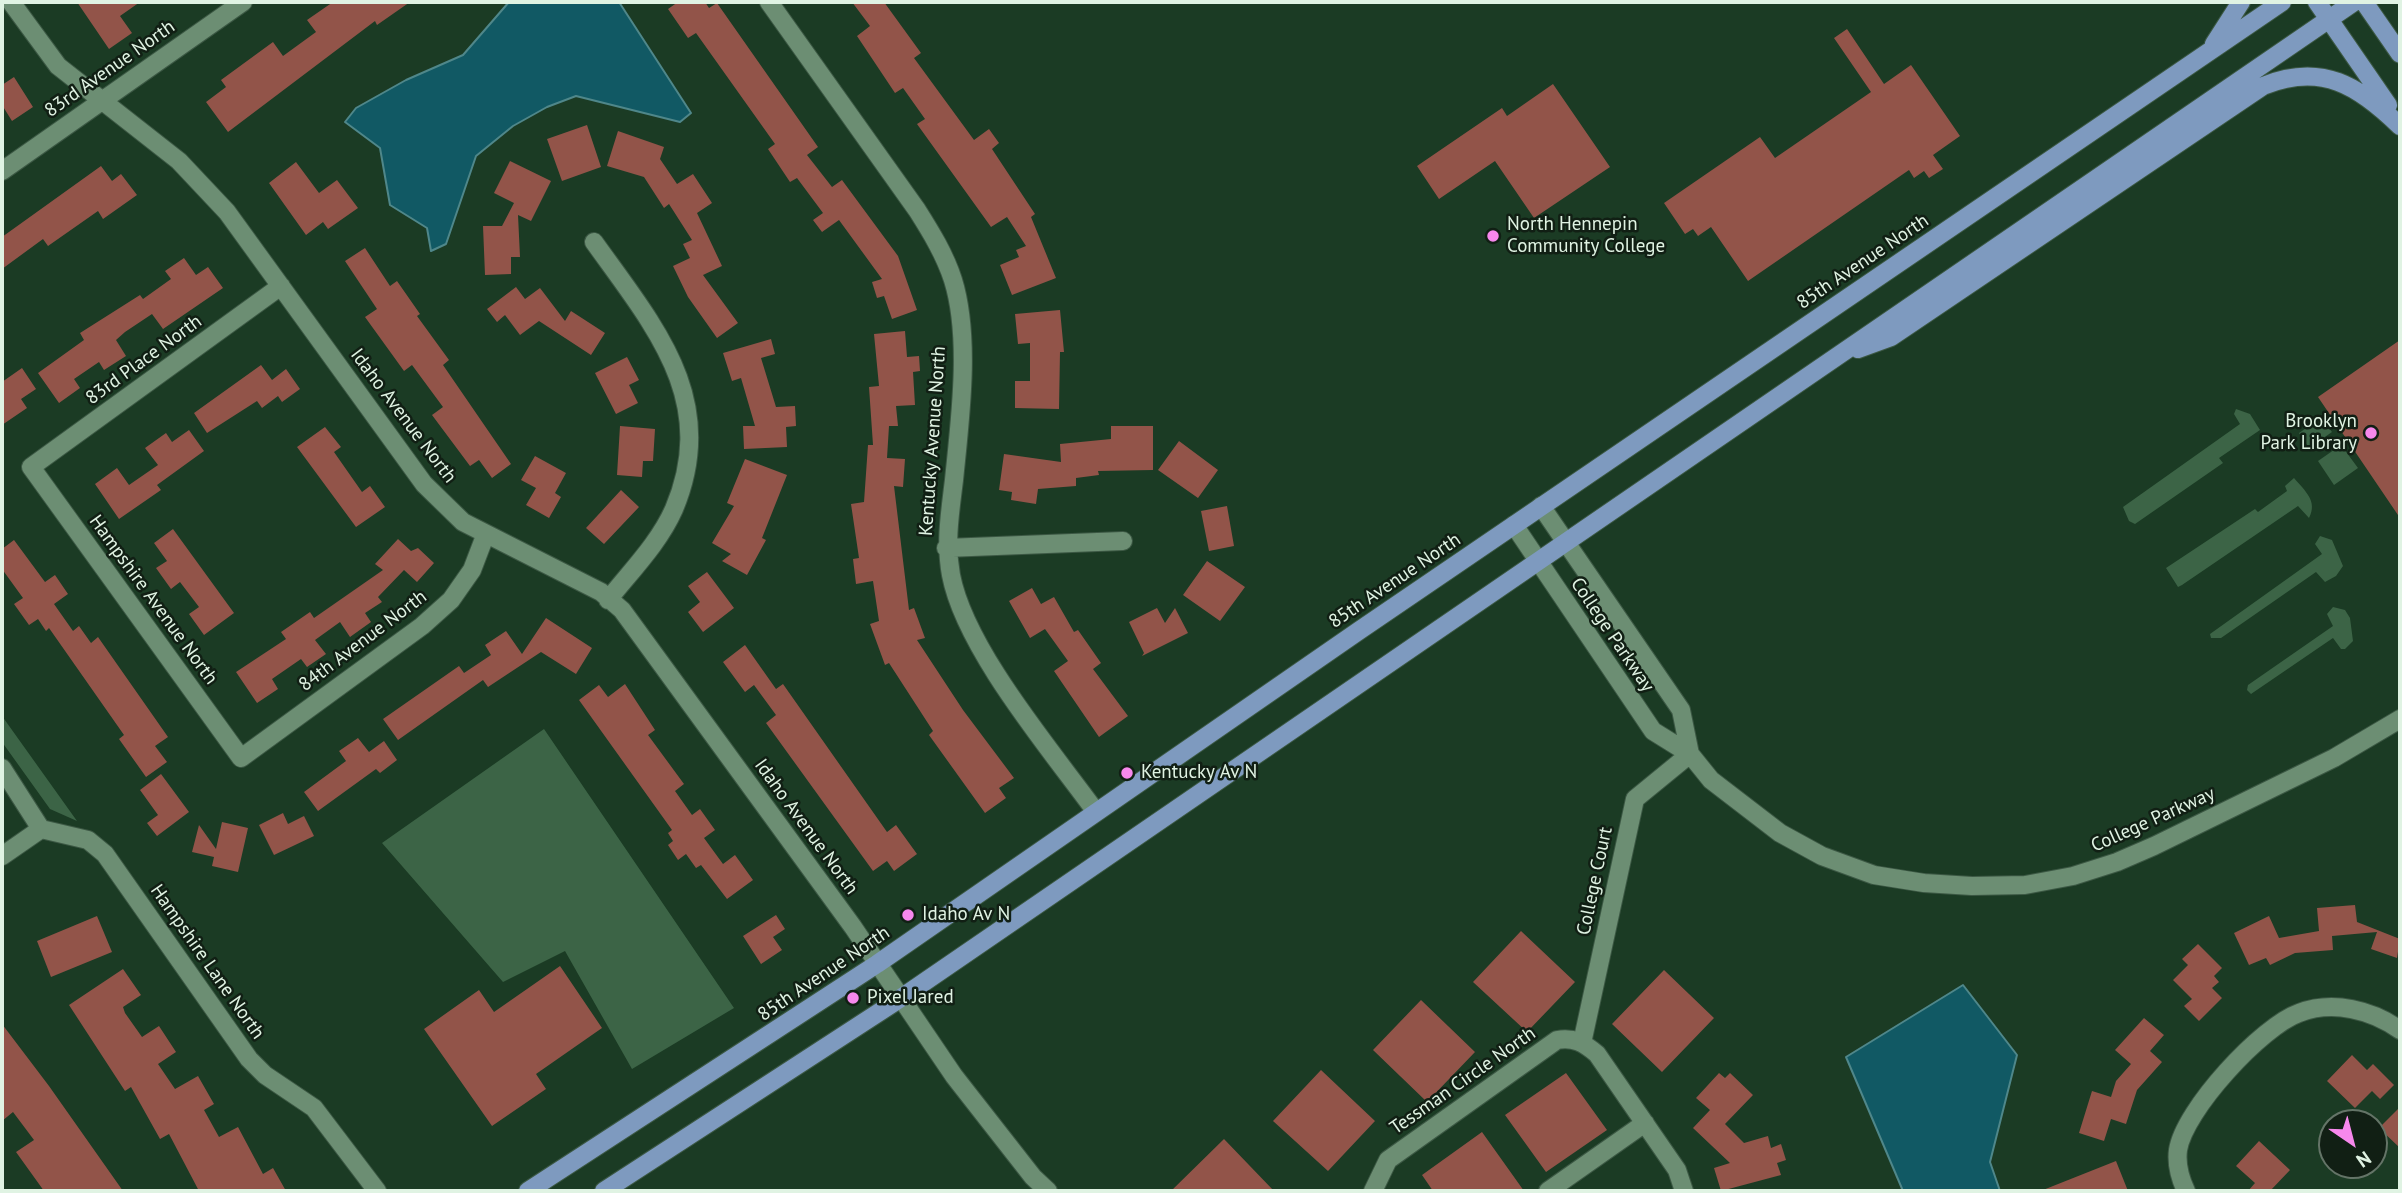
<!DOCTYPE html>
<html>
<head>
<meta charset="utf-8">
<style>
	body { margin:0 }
	#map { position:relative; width:2402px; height:1193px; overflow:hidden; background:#1b3b24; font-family:"PT Sans",sans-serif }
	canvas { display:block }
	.frame { position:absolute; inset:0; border:4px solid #e0f3e3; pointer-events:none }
	.north { position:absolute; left:2318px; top:1109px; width:70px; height:70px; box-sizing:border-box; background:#111f14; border:2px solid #647467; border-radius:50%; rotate:145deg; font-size:19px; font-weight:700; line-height:28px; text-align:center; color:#e0f3e3 }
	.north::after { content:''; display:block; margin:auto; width:24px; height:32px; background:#f788ec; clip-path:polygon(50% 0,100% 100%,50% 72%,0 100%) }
</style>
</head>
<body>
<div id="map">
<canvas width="2402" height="1193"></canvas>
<div class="frame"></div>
<div class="north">N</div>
</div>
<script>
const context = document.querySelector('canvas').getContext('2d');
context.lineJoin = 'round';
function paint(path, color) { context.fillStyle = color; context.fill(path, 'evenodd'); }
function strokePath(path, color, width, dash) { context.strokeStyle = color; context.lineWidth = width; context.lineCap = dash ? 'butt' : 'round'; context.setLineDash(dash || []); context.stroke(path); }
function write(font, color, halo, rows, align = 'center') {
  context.font = font + ' "PT Sans",sans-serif'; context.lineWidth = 5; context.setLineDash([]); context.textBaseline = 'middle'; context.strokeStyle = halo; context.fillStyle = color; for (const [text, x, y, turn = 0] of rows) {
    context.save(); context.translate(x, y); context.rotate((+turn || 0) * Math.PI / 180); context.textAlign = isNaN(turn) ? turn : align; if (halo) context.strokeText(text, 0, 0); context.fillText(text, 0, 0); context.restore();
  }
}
paint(new Path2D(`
	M2236,409l14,5 10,16 -41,28 4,5 -88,61 -6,-3 -6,-14 117,-83 -6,-10z
	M2321,418l11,14 -23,16 -10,-15z
	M2341,445l17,23 -24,17 -16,-24z
	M2294,478c11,13 24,23 15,40l-11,-12 -116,79 -4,2 -12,-19 89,-59 3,3 29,-21 -2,-5z
	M2320,536l12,4 11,26 -7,10 -11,6 -9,-10 -95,66h-10l-1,-4 112,-80 -7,-10z
	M2333,607l12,3 5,8 3,23 -8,8h-4l-8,-11 -82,56 -4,-4 1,-5 85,-59 -6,-12z
	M2,716l75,105 -27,-12 -48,-67z
	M544,729l190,279 -102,61 -67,-118 -62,31 -121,-139z`), '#3c6446');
const water = new Path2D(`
	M509,2h110l72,111 -11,9 -104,-26 -29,11 -34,19 -37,30 -30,88 -15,7 -4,-23 -37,-23 -10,-57 -35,-26 11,-14 50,-28 57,-25z
	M1963,985l54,70 -27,107 10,29h-97l-57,-134z`);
paint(water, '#115964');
strokePath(water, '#4f878a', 2);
paint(new Path2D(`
	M77,2h63l-20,14 12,17 -23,16z
	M333,2h77l-33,23 -2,-4 -147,111 -22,-30 20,-15 -5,-7 52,-38 10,14 33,-24 -9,-12z
	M678,2h27l4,6 8,-5 101,144 -11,8 25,32 10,-7 56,76 19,54 -25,9 -8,-23 -7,2 -5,-16 10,-3 -43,-59 -17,12 -9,-12 10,-7 -26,-35 -7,4 -22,-33 7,-5 -79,-111 -8,5 -20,-29z
	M852,2h32l37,51 -7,5 60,82 15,-11 10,14 -7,6 43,65 -4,3 25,61 -44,17 -12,-30 19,-8 -3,-7 10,-4 -19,-29 -16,10 -74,-103 8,-5 -22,-31 -8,5 -38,-57 13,-10z
	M1847,29l37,55 27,-19 49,71 -27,19 10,14 -14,9 -5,-7 -10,7 -5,-8 -161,111 -37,-54 -13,9 -5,-7 -8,5 -21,-31 96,-66 15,21 96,-66 -37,-54z
	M14,77l19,30 -21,14 -10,-16v-20z
	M1553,84l57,83 -76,51 -39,-57 -56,38 -22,-33 85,-58 5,8z
	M587,125l14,42 -39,14 -15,-42z
	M618,131l46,16 -4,12 17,25 16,-10 19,29 -15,10 25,53 -19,9 35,48 -21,15 -29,-41 -15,-31 17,-8 -7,-14 9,-4 -23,-36 -5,4 -20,-31 -37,-11z
	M510,161l41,20 -20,40 -13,-6 2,42h-9v17l-26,1 -2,-49h19l12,-23 -20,-10z
	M296,162l23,31 18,-13 21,28 -30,21 -5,-7 -17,13 -37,-52z
	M101,166l11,15 9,-7 16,21 -34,24 -5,-8 -50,35 -5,-7 -41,30v-32z
	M365,248l25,38 7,-5 23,33 -3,2 32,44 -6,5 68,99 -19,14 -13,-18 -9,6 -38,-51 11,-8 -31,-42 -8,6 -39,-54 12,-8 -32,-48z
	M184,258l12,17 12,-8 15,21 -60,41 -11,-15 -27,18 -9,8 10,16 -22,14 -5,-8 -25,17 6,9 -21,15 -21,-30 46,-33 -4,-7 60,-38 3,4 28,-20 -6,-8z
	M516,287l9,12 15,-11 25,33 6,-10 34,22 -14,22 -52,-34 -19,14 -15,-20 -8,7 -10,-13z
	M1060,310l4,42h-4l-1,57 -44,-1v-27h15v-38l-12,1 -3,-30z
	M905,331l2,26 12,-1 1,15 -7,1 2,33 -19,1 2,20h-9l-2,32 18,1 -2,28 -9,-1 15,124 5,-2 11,30 -8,2 46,70 51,68 -15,10 7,10 -21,15 -56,-78 4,-4 -44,-68 -4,2 -15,-41 9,-3 -6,-40 -17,3 -3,-25 6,-1 -8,-54 13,-2 4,-57h5l-4,-58 10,-1 -5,-52z
	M771,339l4,15 -14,4 15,49 19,-1 1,20 -10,1 1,20 -43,2 -1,-23h12l-14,-48 -9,3 -9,-28z
	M2400,340v178l-82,-121z
	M627,357l12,23 -10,5 9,18 -22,11 -21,-41z
	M261,365l11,15 14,-11 14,20 -18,13 -4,-6 -16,12 -5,-7 -50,32 -13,-20z
	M22,368l14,21 -15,10 6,9 -25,17v-43z
	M620,426l35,3 -2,32h-10l-1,16 -25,-2z
	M1111,426h42v44l-55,1 1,4 -23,3v8l-38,3 -2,15 -25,-4 1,-8 -13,-2 5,-36 57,8 -1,-18 51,-5z
	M325,427l16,20 -7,5 28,40 8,-6 15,21 -29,20 -59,-80z
	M189,430l15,21 -47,34 4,5 -42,29 -24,-35 22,-16 12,17 29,-20 -13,-17 21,-15 6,9z
	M1179,441l39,29 -20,28 -40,-28z
	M535,456l31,17 -11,20 6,4 -12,21 -23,-13 10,-17 -15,-8z
	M745,459l42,16 -25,63 4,2 -19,35 -25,-14 9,-7 -19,-11 22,-37 -7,-3z
	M621,490l18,17 -35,37 -18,-16z
	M1227,506l7,40 -25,5 -8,-40z
	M173,529l61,84 -30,22 -15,-21 10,-7 -19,-25 -9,7 -15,-21 11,-7 -13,-18z
	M398,539l13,12 7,-3 16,15 -17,19 -13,-12 -26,27 4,5 -17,11 6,9 -21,15 -10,-15 -25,18 11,14 -19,13 -6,-8 -29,20 6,10 -21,14 -21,-31 50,-33 -5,-7 29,-20 4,6 69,-48 -8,-6z
	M14,540l31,42 10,-7 13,19 -14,10 19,27 6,-5 12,17 7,-6 70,100 -13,9 12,16 -21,15 -27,-38 5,-4 -75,-107 -3,3 -8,-12 -9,6 -15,-21 9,-6 -21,-29v-20z
	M1207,561l38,26 -25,34 -37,-26z
	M707,572l27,36 -31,24 -15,-20 12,-10 -12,-16z
	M1032,588l9,16 13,-7 20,35 4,-2 23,33 -8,6 35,47 -29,21 -45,-66 14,-10 -23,-32 -15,9 -21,-37z
	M1157,608l8,15 10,-15 13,25 -46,23 2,-3 -15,-31z
	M546,618l46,30 -16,26 -35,-22 -53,35 -5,-7 -85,60 -15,-21 76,-53 5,7 27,-18 -6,-10 21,-14 16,23z
	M745,645l31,44 7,-5 104,148 9,-7 21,29 -23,17 -7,-10 -14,10 -107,-148 10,-8 -22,-30 -9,7 -22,-30z
	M625,684l30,46 -7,5 36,49 -9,7 17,24 8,-6 15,21 -11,8 19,26 12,-9 18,25 -26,19 -26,-34 -5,3 -10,-14 -8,6 -10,-15 5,-4 -5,-8 4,-3 -93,-130 20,-15 9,12z
	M358,738l11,14 15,-11 13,19 -17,13 -4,-4 -58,42 -14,-19 42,-31 -7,-10z
	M161,774l28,38 -32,24 -10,-13 11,-8 -18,-25z
	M283,813l5,11 16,-8 10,20 -40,19 -15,-30z
	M222,822l26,6 -10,44 -26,-6 2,-9 -22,-5 7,-27 17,24z
	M2355,905l2,17 43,17 -3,19 -26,-9 6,-17 -45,4 1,14 -38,3 -25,12 -4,-7 -17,7 -15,-32 35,-17 10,22 40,-7 -2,-23z
	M776,915l9,14 -12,8 9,13 -21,14 -18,-28z
	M97,916l15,36 -61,25 -14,-36z
	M1521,931l54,51 -48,50 -54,-50z
	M2198,944l24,24 -8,8 5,6 -7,6 10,10 -23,23 -15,-15 8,-7 -19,-19 15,-15 -6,-6z
	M560,966l42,62 -66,46 10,15 -54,37 -68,-97 55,-39 15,22z
	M123,969l18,26 -18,12 2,6 17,24 17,-11 17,26 -18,12 17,25 23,-13 16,28 -10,6 15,27 19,-10 25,47 10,-6 13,23h-87l-30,-57 -9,5 -29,-52 -6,4 -56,-86z
	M1664,970l50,48 -52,54 -50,-48z
	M1421,1000l54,52 -48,50 -54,-52z
	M2144,1018l20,17 -14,16 12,11 -25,28 -11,34 -15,-5 -7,22 -25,-8 13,-42 19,6 5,-16 15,-17 -16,-14z
	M2,1024l47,62 74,105h-79l-28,-39 18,-12 -21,-28 -11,9z
	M2352,1055l15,15 6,-6 21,21 -14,14 -8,-8 -17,17 -28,-27z
	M1321,1070l54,51 -47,50 -55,-50z
	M1566,1073l41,57 -61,42 -41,-57z
	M1719,1073l6,5 5,-5 23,22 -28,29 19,19 24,-7 3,12 10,-4 5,16 -9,3 4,12 -60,16 -7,-23 16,-5 -37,-35 17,-18 -14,-12z
	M2400,1107v41l-21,-20z
	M1482,1132l42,59h-91l-11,-16z
	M1224,1139l50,52h-103z
	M2259,1141l31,29 -20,21h-22l7,-8 -19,-17z
	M2116,1161l12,30h-85v-1z`), '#925449');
const minor = new Path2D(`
	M11,2l47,64 121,95 48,51 197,272 39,38 138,70 21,18 231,317 101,149 79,101 15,14
	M769,2l148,208c14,22 28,45 36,70 18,58 7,140 1,200 -4,33 -9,62 -3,95 14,74 100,175 145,237
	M2,171l241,-169
	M594,242c60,84 126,158 80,267 -15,34 -43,62 -66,91
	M281,286l-250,181 210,291 181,-132 29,-26 21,-30 13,-34
	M1541,506l140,204 9,44
	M1514,525l139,206 37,23 21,26 69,53 42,23 52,19 50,8 48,3 53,-1 48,-9 44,-14 37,-16 180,-88 66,-39
	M946,548l177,-7
	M2,768l39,61 47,11 17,14 144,205 16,16 49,33 63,83
	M2,856l39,-27
	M1582,1043l53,-244 55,-45
	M1373,1191l15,-31 169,-120c17,-3 27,3 40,14l80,116 7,21
	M1548,1191l97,-68
	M2186,1191c-6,-13 -10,-26 -8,-41 6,-40 84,-124 121,-137 34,-13 73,-3 101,17`);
const major = new Path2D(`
	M2317,2l71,103
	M2364,2l36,52
	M2214,44l27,-42
	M1858,349l33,-12 372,-251c59,-24 96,0 137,40
	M528,1191l349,-227 483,-334 922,-628
	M604,1191l297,-193 1453,-996`);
strokePath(minor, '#3c5844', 20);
strokePath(major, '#3c5844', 20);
strokePath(minor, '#6c8e73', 18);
strokePath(major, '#7e9abf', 18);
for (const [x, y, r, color] of [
	[1493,236,7,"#f788ec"],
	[2371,433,7,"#f788ec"],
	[1127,773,7,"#f788ec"],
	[908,915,7,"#f788ec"],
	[853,998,7,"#f788ec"]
]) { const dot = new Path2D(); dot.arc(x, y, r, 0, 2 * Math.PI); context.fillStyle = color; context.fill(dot); strokePath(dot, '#111f14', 2.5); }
write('19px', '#e0f3e3', '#111f14', [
	["83rd Avenue North",110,69,-35],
	["85th Avenue North",1863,262,-34],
	["83rd Place North",144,360,-36],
	["Idaho Avenue North",403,416,53],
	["Kentucky Avenue North",933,441,-86],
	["85th Avenue North",1395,581,-34],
	["Hampshire Avenue North",153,600,54],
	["College Parkway",1612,635,56],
	["84th Avenue North",363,641,-37],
	["College Parkway",2153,820,-24],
	["Idaho Avenue North",806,827,54],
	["College Court",1595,881,-78],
	["Hampshire Lane North",207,962,55],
	["85th Avenue North",824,974,-34],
	["Tessman Circle North",1463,1081,-35]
]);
write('19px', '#e0f3e3', '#111f14', [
	["North Hennepin",1507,225],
	["Community College",1507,247],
	["Brooklyn",2357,422,"right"],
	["Park Library",2357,444,"right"],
	["Kentucky Av N",1141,773],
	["Idaho Av N",922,915],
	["Pixel Jared",867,998]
], 'left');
</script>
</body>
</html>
